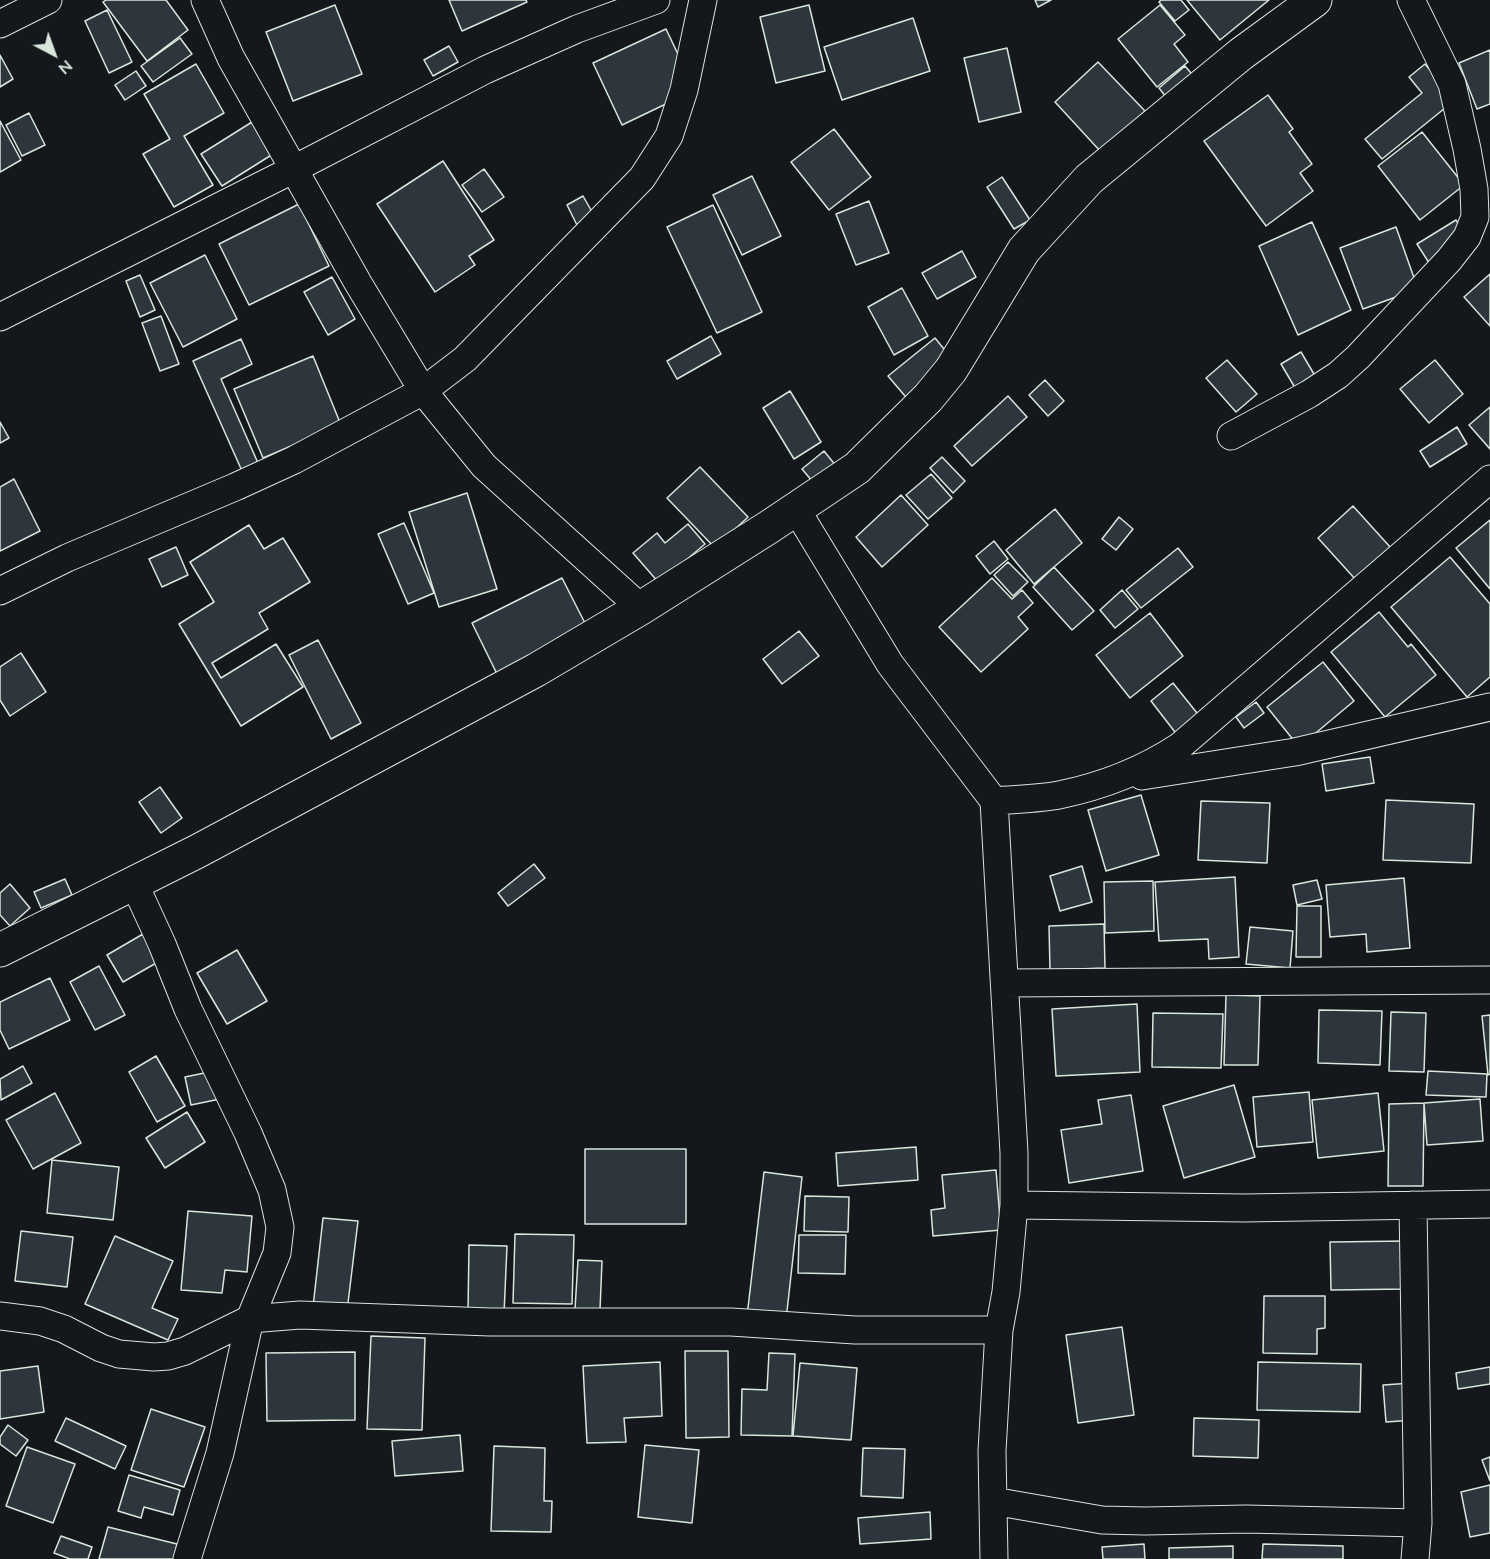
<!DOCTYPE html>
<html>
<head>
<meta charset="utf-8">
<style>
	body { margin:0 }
	#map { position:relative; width:1490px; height:1559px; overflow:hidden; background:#14181c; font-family:Mulish,sans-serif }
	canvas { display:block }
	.north { position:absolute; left:24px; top:24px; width:60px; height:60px; -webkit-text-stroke:4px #14181c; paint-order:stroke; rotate:139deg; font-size:16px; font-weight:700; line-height:24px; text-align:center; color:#d8e6dc }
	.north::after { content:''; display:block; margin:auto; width:21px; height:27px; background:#d8e6dc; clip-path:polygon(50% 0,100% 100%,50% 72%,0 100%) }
</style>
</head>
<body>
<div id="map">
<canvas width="1490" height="1559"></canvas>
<div class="north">N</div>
</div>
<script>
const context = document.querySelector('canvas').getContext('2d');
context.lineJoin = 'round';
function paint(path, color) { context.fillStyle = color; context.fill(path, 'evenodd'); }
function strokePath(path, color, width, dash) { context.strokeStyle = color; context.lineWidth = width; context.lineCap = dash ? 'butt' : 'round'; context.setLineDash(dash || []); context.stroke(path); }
const building = new Path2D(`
	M106,0h60l22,30 -41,31 -44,-59z
	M449,0h77l1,2 -65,29z
	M1035,0h16l-13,7z
	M1161,0h20l8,10 -14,11 -16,-19z
	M1187,0h82l-49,40z
	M335,5l27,69 -69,27 -27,-69z
	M809,5l16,66 -49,12 -16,-66z
	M1160,5l25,30 -11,9 14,18 -31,25 -39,-48z
	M107,10l25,52 -23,11 -24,-52z
	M913,18l17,53 -88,29 -18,-53z
	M666,29l29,61 -73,35 -29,-62z
	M180,38l12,16 -39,28 -12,-16z
	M449,46l9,16 -25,14 -9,-16z
	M1007,48l14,64 -42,10 -15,-64z
	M1490,50v54l-13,5 -18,-46z
	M0,55l13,24 -13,8z
	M1098,62l47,49 -44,41 -46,-50z
	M196,64l28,49 -40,23 29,49 -39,22 -31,-53 27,-15 -26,-45z
	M1425,64l30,36 -73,59 -17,-20 57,-46 -13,-16z
	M1185,66l12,14 -27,22 -11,-14z
	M136,71l10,15 -21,14 -10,-15z
	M1268,95l25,34 -4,3 23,32 -12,9 13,18 -47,35 -62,-85z
	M29,113l16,32 -23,11 -16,-31z
	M0,121l21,39 -21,12z
	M252,122l21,32 -51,32 -21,-32z
	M834,129l37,48 -42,33 -38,-48z
	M1422,132l42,53 -44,35 -42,-54z
	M443,161l51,79 -25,16 6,9 -40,27 -58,-88z
	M484,169l20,28 -22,15 -20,-27z
	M752,176l29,60 -39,19 -29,-60z
	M1002,177l28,43 -16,9 -27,-42z
	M583,196l12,21 -17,10 -11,-22z
	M869,201l20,52 -33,12 -20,-51z
	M299,204l30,62 -80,39 -30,-61z
	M713,205l49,107 -45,21 -50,-106z
	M1456,220l16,26 -39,23 -16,-25z
	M1312,222l39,88 -53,25 -39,-89z
	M1396,227l22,62 -55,20 -23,-61z
	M962,251l14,26 -39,22 -15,-26z
	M205,255l32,64 -54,28 -33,-64z
	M1490,274v52l-26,-29z
	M140,275l15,35 -15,7 -14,-36z
	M332,277l23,42 -27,16 -24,-43z
	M902,288l26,48 -34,19 -26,-48z
	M161,316l18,48 -19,7 -18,-48z
	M711,336l10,18 -44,25 -10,-18z
	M935,338l27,33 -46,38 -28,-33z
	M241,339l11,25 -31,15 37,84 -16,8 -49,-110z
	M1301,352l20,34 -20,12 -20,-34z
	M313,356l28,69 -78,33 -29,-69z
	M1227,360l30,34 -21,18 -30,-34z
	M1435,360l28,34 -34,29 -29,-34z
	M1045,380l19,21 -16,15 -19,-21z
	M790,391l31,51 -27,17 -31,-51z
	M1008,396l19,21 -55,49 -18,-20z
	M1490,407v42l-21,-24z
	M0,422l9,16 -9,5z
	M1457,427l10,17 -37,23 -10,-16z
	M824,451l21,26 -22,17 -21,-25z
	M942,457l23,24 -12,12 -23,-25z
	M700,467l48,50 -33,31 -48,-50z
	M931,474l21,24 -24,21 -22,-24z
	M14,479l26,52 -40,20v-64z
	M467,493l30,96 -58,18 -30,-95z
	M901,495l27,30 -46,42 -26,-30z
	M1353,506l38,42 -35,32 -38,-42z
	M1055,509l27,34 -48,41 -28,-34z
	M1119,517l14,12 -17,21 -14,-11z
	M1490,520v69l-34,-41z
	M404,523l30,70 -26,11 -30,-70z
	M688,524l17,20 -46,39 -26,-30 24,-20 8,10z
	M249,525l15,24 19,-11 27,44 -51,31 9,16 -56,34 9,15 55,-34 27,43 -62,39 -62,-102 35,-22 -24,-40z
	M994,541l14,18 -18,15 -14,-18z
	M176,547l12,28 -26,12 -13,-28z
	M1178,548l15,19 -52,41 -15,-18z
	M1450,557l40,47v73l-23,20 -76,-90z
	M1008,562l20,20 -15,14 -19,-21z
	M1054,567l40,44 -22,19 -39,-43z
	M562,578l26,51 -91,45 -25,-51z
	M992,578l20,21 10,-9 11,13 -15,14 10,12 -47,43 -42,-45z
	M1122,590l16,19 -23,19 -15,-18z
	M1379,612l29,35 3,-3 25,31 -51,42 -54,-65z
	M1150,613l33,43 -53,42 -34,-43z
	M799,631l20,25 -37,28 -19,-25z
	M318,640l43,83 -30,16 -42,-84z
	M21,653l25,39 -36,24 -10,-16v-33z
	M1323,662l31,39 -55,46 -32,-40z
	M1173,683l28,35 -23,18 -27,-35z
	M1256,702l8,11 -20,15 -8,-11z
	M1370,757l4,26 -48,8 -4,-27z
	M160,787l22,31 -21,15 -22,-31z
	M1141,795l18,60 -53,16 -18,-61z
	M1386,800l88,4 -3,59 -88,-3z
	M1201,801l69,2 -3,60 -69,-3z
	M534,864l11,14 -37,28 -10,-13z
	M1082,866l10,36 -32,9 -10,-35z
	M1235,877l4,80 -30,2 -1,-20 -49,2 -4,-59z
	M1404,878l6,70 -43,4 -1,-18 -36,3 -4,-52z
	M65,879l7,16 -31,13 -7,-16z
	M1317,880l5,19 -25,6 -4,-20z
	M1153,881l1,50 -49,2 -1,-51z
	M10,884l20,24 -20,18 -10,-11v-22z
	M1297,906h24v51h-25z
	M1104,924l1,44 -55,2 -1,-44z
	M1250,927l43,4 -3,37 -44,-4z
	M143,934l15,28 -35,20 -16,-27z
	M237,950l30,51 -40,23 -30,-51z
	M99,966l26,49 -30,15 -25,-48z
	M50,978l20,42 -61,29 -9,-19v-28z
	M1226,995l34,1 -2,69h-34z
	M1137,1004l3,68 -84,4 -4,-67z
	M1319,1010l63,1 -2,54 -62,-2z
	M1391,1012l35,1 -2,59 -35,-1z
	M1153,1013l70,1 -2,54 -69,-1z
	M1490,1015v59l-2,1 -6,-59z
	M156,1056l29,50 -28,16 -28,-50z
	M23,1066l9,17 -31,17 -1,-21z
	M214,1071l6,28 -29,6 -6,-28z
	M1428,1071l59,3 -1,23 -60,-2z
	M1234,1085l21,72 -71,21 -21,-72z
	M1309,1092l4,50 -56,5 -4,-50z
	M55,1093l26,50 -48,26 -27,-49z
	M1378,1093l6,58 -66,7 -6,-58z
	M1131,1095l12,76 -74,12 -8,-53 41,-6 -4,-24z
	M1480,1099l3,42 -56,4 -3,-42z
	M1424,1103l-1,83h-35l1,-82z
	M187,1112l18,30 -40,26 -19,-30z
	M916,1147l2,33 -80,6 -2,-33z
	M585,1149h101v75h-101z
	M52,1160l67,7 -6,53 -66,-7z
	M996,1170l5,60 -68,6 -2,-26 14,-2 -3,-33z
	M764,1172l38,5 -16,143 -39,-4z
	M805,1196l44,1 -1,35 -44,-1z
	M188,1211l64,5 -5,56 -22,-2 -3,23 -41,-3z
	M323,1218l35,3 -11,90 -34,-4z
	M21,1231l52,6 -6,50 -52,-6z
	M515,1234l59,1 -2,69 -59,-1z
	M799,1235h47l-1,39 -47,-1z
	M115,1236l58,25 -21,47 26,11 -10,21 -83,-36z
	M1407,1241v48l-76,1 -1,-48z
	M469,1245l38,1 -3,68 -36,-1z
	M578,1260l24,1 -2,49 -25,-1z
	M1264,1296h61v32l-8,1v25l-54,-1z
	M1122,1327l12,88 -56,8 -12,-88z
	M371,1336l54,2 -3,92 -55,-1z
	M685,1351h43l1,86 -43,1z
	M355,1352v68l-88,1 -1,-68z
	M769,1353l26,1 -3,82 -51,-1 1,-46 25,1z
	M660,1362l2,54 -38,2 2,24 -39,1 -4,-77z
	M1258,1362l103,2 -1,48 -103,-2z
	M800,1363l57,5 -6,72 -58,-4z
	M38,1366l6,46 -44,7v-48z
	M1490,1367v17l-32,5 -2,-16z
	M1412,1383l2,37 -28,2 -3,-37z
	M151,1409l54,18 -21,60 -53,-17z
	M66,1418l60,28 -11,23 -60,-28z
	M1194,1418l65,2 -1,38 -65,-2z
	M8,1425l20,15 -12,16 -16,-12v-7z
	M460,1435l3,36 -68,5 -3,-35z
	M645,1445l54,5 -7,73 -54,-6z
	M494,1446l51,2 -1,53h8l-1,31 -60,-1z
	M27,1447l48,17 -22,59 -47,-17z
	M863,1448l42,1 -2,49 -42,-2z
	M1490,1457v24l-8,-21z
	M129,1475l51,15 -7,25 -29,-8 -3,11 -23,-7z
	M1490,1485v48l-20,4 -9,-45z
	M930,1512l1,27 -71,5 -2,-26z
	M108,1527l69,17 -3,15h-75z
	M61,1536l31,11 -4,12h-18l-16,-6z
	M1144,1544l1,15h-42l-1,-12z
	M1263,1544l80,2v13h-81z
	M1233,1546v13h-64v-11z`);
paint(building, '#2c363c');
strokePath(building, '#d8e6dc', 1.5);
const street = new Path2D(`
	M205,0l26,58 127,225 65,108 61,75 157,142
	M0,24l48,-24
	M0,317l294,-148 191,-99 92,-41 79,-29
	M1231,436l78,-42 29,-19 20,-18 91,-97 18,-23 8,-20 -1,-28 -7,-40 -15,-65 -41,-84
	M796,509l94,155 104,137 20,352v52l-8,87 -7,38 -7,121 2,108
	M0,591l67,-33 168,-71 59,-27 129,-69 42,-32 177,-181 27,-42 15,-46 19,-90
	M1142,776l153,-24 195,-45
	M994,801c21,-2 44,-2 65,-6 44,-9 83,-24 121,-49l310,-267
	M134,883l28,61 26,65 60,124 24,57 8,37 -3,26 -27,66 -30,134 -33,106
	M1005,983l485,-3
	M1014,1205l231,3 245,-4
	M1413,1205l5,318 -3,36
	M0,1316l40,5 24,8 37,19 18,6 35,3 14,-1 17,-5 65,-32 50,-4 190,7h241l124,8h144
	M993,1501l109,19 43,1 101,-2 172,4`);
const secondary = new Path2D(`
	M0,950l198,-99 338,-181 105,-62 128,-81 88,-59 71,-70 23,-28 73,-120 65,-71 152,-125 74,-54`);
strokePath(street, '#d8e6dc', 29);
strokePath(secondary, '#d8e6dc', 35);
strokePath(street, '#14181c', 27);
strokePath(secondary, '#14181c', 33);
</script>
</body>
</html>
